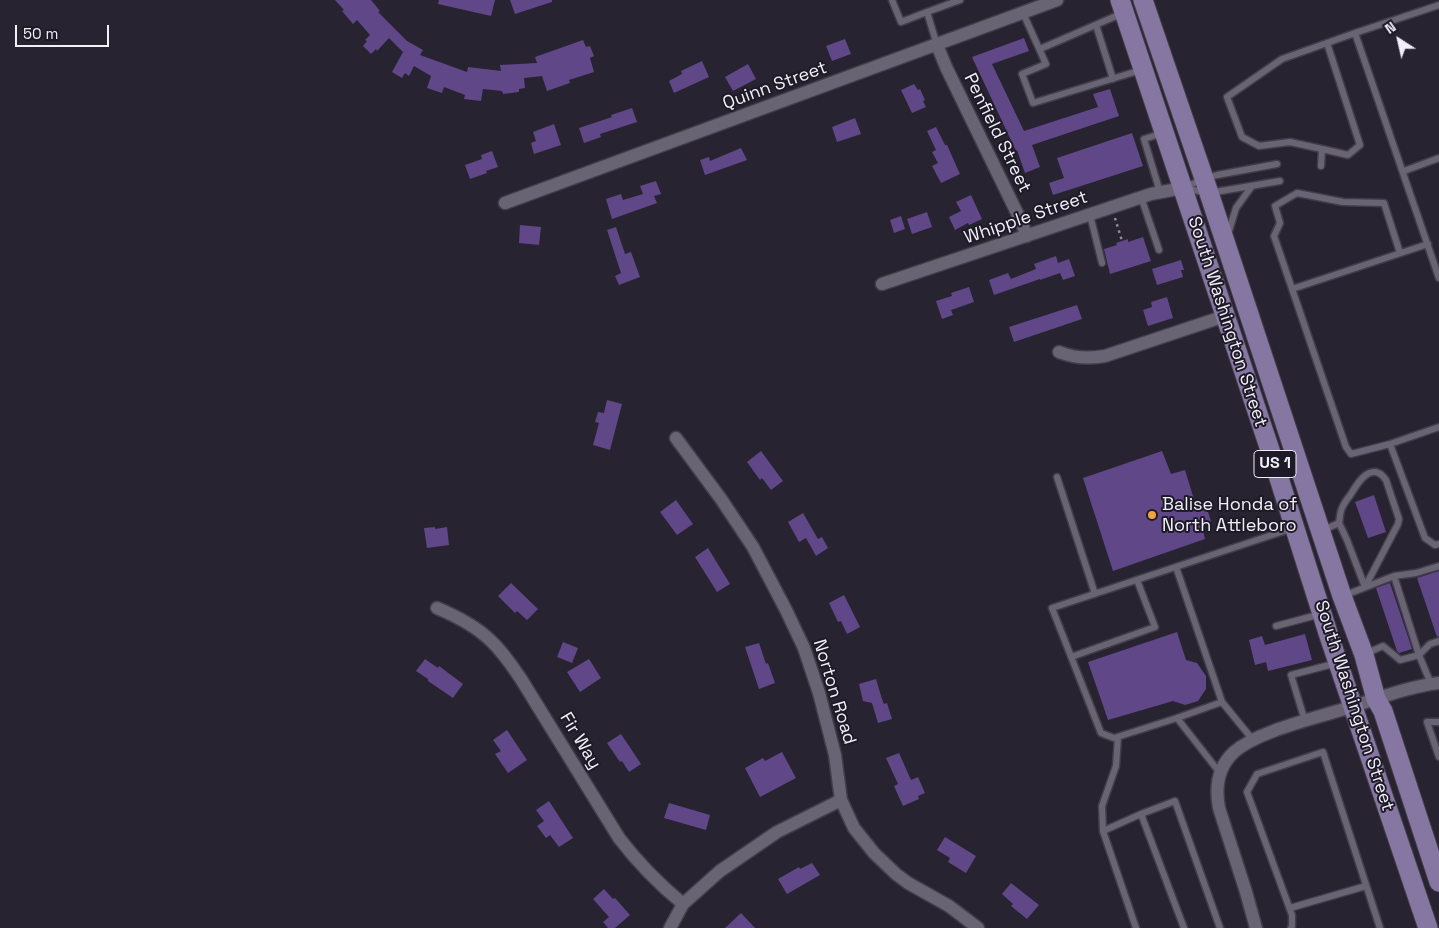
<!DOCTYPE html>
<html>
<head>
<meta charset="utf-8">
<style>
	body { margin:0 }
	#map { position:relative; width:1439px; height:928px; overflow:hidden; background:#282331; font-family:"Space Grotesk",sans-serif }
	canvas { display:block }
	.north { position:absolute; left:1374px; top:15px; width:50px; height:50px; -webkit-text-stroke:4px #1e1a27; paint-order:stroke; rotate:325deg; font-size:14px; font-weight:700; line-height:20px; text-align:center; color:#f1eff8 }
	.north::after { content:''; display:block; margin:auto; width:18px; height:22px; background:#f1eff8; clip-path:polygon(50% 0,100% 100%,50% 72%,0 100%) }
	.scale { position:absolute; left:15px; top:25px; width:94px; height:22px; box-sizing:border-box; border:2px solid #f1eff8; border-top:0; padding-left:6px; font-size:15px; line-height:18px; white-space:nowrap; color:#f1eff8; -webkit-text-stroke:4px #1e1a27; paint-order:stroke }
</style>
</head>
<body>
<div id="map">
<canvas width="1439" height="928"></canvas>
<div class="north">N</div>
<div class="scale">50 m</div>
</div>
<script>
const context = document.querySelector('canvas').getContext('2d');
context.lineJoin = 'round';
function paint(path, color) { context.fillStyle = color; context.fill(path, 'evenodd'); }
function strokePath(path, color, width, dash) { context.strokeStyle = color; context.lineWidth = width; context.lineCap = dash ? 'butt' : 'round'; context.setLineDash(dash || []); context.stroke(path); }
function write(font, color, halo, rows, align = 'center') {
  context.font = font + ' "Space Grotesk",sans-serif'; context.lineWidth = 4; context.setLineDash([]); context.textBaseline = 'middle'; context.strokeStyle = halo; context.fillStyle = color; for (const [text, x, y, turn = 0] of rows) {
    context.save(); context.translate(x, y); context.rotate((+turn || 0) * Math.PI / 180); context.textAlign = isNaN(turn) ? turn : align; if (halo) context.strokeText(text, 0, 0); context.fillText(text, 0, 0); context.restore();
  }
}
paint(new Path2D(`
	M335,0h36l9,11 -2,1 29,29 16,9 -3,5 47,17 1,-5 33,4 -1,-6 37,-2 -2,-6 48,-17 3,7 4,-1 4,10 -4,2 4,14 -25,8 1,3 -23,8 -5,-15 -18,2 1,10 -6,1v3l-16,2 -1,-3 -19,-2 -2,12 -17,-2 1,-4 -21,-8 -2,6 -15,-5 4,-12 -17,-10 -5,10 -4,-3 -3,5 -10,-6 11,-20 -14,-14 -12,13 -1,-2 -5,5 -8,-8 4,-5 -2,-1 5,-5 -13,-15 -4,4 -11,-13 2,-1z
	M439,0h56l-4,16 -53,-12z
	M510,0h42v2l-37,12z
	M1024,38l5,13 -37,13 32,67 74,-24 -5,-13 17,-5 9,27 -87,29 8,22 -15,6 -8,-23 -1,1 -44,-94z
	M845,39l6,15 -19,7 -6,-15z
	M702,61l7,16 -35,16 -5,-12 13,-7 -1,-3z
	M748,64l8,15 -23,12 -8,-14z
	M914,84l4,6 2,-1 5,11 -2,1 3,6 -14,6 -11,-23z
	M632,108l5,14 -37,12 1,3 -17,6 -5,-15 33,-11 -1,-2z
	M855,118l6,16 -24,8 -5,-15z
	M554,124l7,21 -27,9 -3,-11 5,-2 -3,-9z
	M936,127l9,18h2l13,29 -19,9 -9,-17 6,-3 -6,-11 4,-2 -9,-19z
	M1132,133l11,33 -90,29 -4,-12 15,-5 -7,-20z
	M741,148l6,12 -42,15 -5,-15 9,-3 1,4z
	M492,151l6,16 -12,4 1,2 -17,6 -5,-14 17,-6 -1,-4z
	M656,181l5,13 -7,2 3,7 -45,16 -6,-20 15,-5 2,6 20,-6 -3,-8z
	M971,195l11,24 -13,6 -1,-2 -13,7 -6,-13 12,-6 -5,-9z
	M927,212l5,15 -20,7 -5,-15z
	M901,216l4,13 -11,4 -4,-13z
	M520,225l21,2 -2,18 -20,-2z
	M616,227l9,27 6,-2 9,25 -21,8 -4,-9 6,-3 -14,-43z
	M1143,237l8,24 -41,13 -6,-25 13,-4 -1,-2 12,-4v3z
	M1056,256l2,7 11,-4 6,17 -12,4 -3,-7 -20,7v-1l-46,16 -5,-15 19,-7 3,6 25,-10 -2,-5z
	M1181,260l3,10h-3l2,7 -26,8 -5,-16z
	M969,287l5,15 -23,8 2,5 -11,4 -6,-18 16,-5 -1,-3z
	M1167,297l6,21 -25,8 -5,-16 9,-3 -1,-5z
	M1077,305l5,14 -68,23 -5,-15z
	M607,400l15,4 -12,46 -17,-5 6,-22 -4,-1 3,-10 6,1z
	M761,451l22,30 -12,9 -9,-12 -2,2 -13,-18z
	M1162,451l9,23 14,-4 12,39 9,-3 5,15 -9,4 3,14 -92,32 -30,-93z
	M1374,495l12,37 -18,6 -13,-36z
	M676,500l17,24 -16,11 -17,-23z
	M803,513l15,26 4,-2 6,11 -12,8 -10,-18 -7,4 -11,-20z
	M435,527v2l12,-2 2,18 -22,3 -3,-20z
	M708,548l22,36 -13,8 -22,-35z
	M1439,571v65l-2,1 -20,-59z
	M511,583l27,26 -11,11 -10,-9 -2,2 -17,-17z
	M1390,583l22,66 -13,4 -2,-2 -21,-63z
	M844,595l16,32 -13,7 -6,-13 -3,1 -9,-19z
	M1177,632l9,28 11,3 9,13v13l-8,12 -13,4 -12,-4 -65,19 -20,-58z
	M1305,634l7,26 -44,11 -2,-9 -11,3 -6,-25 13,-4 3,9z
	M563,642l15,6 -6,15 -15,-6z
	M759,643l7,21 2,-1 7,20 -16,6 -14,-42z
	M425,659l13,9 1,-2 24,18 -10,14 -25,-17v-2l-12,-8z
	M589,659l12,19 -21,14 -13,-20z
	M876,679l6,20 2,5 3,-1 5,16 -14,4 -6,-20 -9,-2 -4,-17z
	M507,730l20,30 -19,13 -13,-19 6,-3 -8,-11z
	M621,734l20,30 -12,8 -7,-11 -2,1 -13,-19z
	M782,752l14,26 -36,19 -15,-29 18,-10 2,3z
	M899,753l12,27 7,-3 7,16 -7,3 1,3 -16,7 -9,-20 4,-2 -12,-26z
	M549,801l24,37 -14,9 -9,-12 -4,3 -9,-12 7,-5 -8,-11z
	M669,803l41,12 -4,15 -42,-12z
	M945,837l31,19 -10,17 -18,-11 2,-4 -13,-8z
	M812,863l8,12 -33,19 -9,-15 21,-12 1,2z
	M1011,883l28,22 -12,14 -16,-13 2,-2 -11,-10z
	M604,889l9,10 2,-1 15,17 -15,13h-7l-5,-6 6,-5 -16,-18z
	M741,913l14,15h-30z`), '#604787');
const service = new Path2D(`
	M892,0l9,22 26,-10 10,33
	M927,12l33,-12
	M1023,13l23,51 -24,10 11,29 108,-33
	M1096,25l17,54
	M1355,33l84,-28
	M1040,49l83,-36
	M1322,149l26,6 12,-10 -33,-102
	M1277,164l-60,11 -13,4 -21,9 26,5 71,-12
	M1321,166l1,-17 -32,-7 -31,4 -17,-9 -15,-40 55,-38 73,-26 84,245
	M1404,171l35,-13
	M1160,192l-16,-53 19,-6
	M1141,197l18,53
	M1090,215l12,48
	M1228,234l8,-26 16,-22
	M1400,253l-16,-50 -41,-1 -46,-9 -22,13 5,17 -6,13 72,211 5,7 39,-10 35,94 10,7 4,-1
	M1292,289l136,-45
	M1390,444l49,-17
	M1057,477l38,117
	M1339,523c1,-5 1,-11 3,-15 2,-5 6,-10 9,-14 7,-12 21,-34 35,-14l13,39 -1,5 -33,63
	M1321,531l18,-8 8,17 18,47
	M1176,567l46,135 -45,16 -63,20 -13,-5 -49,-125 241,-80
	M1394,576l25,79 12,29
	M1343,596l51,-20 22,-3 23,-7
	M1276,626l45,-12
	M1365,654l18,-8 17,14 19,-5 11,-11 9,-3
	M1071,657l84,-30 -18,-47
	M1222,702l31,38
	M1177,718l43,55
	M1305,721l-14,-46 46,-12
	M1439,722h-12l12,35
	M1118,737l-2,29 -14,40 1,25 33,97
	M1141,814l34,-13 45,127
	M1103,831l38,-17 43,114
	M1290,908l76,-22
	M1291,928l1,-2v-11l-45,-123 10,-18 66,-22 57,176`);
const minor = new Path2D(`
	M937,45l9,22 73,150 8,19
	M505,203l552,-203
	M882,284l269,-90 32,-6
	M1059,352c15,6 30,7 46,4l120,-40
	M676,438l45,61 32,48 33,63 18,38 15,45 16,62 6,45 13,28 20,25 22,21 12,9 41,23 29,22
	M437,608c19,8 39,18 54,33 12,11 21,25 30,38l98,159c19,25 40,46 64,66
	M670,928l13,-24 37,-33 57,-39 64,-32
	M1256,928l-10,-36 -27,-84c-4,-21 -1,-41 15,-56 24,-21 79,-33 110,-43 31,-9 62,-22 95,-26`);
const primary = new Path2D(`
	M1120,0l151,453 58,183 99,292
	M1143,0l66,193 133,403 22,59 12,44 7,12 56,171`);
strokePath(service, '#423e49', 9);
strokePath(minor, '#423e49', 15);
strokePath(primary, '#423e49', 21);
strokePath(new Path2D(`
	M1115,218l7,23`), '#8e8a96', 2.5, [2.5, 4]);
strokePath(service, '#696473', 6);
strokePath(minor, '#696473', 12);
strokePath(primary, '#8677a2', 19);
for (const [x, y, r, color] of [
	[1152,515,5,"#f1a540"]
]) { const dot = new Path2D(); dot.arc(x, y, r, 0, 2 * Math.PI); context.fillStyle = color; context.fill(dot); strokePath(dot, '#1e1a27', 2); }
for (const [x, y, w] of [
	[1275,464,42]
]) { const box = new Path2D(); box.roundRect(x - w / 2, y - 13.5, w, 27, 4); context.fillStyle = '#1e1a27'; context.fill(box); strokePath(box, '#f1eff8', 1); }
write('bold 16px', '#f1eff8', null, [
	["US 1",1275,464]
]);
write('18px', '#f1eff8', '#1e1a27', [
	["Quinn Street",775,86,-20],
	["Penfield Street",997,133,64],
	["Whipple Street",1026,218,-19],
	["South Washington Street",1227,322,72],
	["Norton Road",834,692,73],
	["South Washington Street",1354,706,72],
	["Fir Way",580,741,59]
]);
write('18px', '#f1eff8', '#1e1a27', [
	["Balise Honda of",1162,505],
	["North Attleboro",1162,526]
], 'left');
</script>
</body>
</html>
